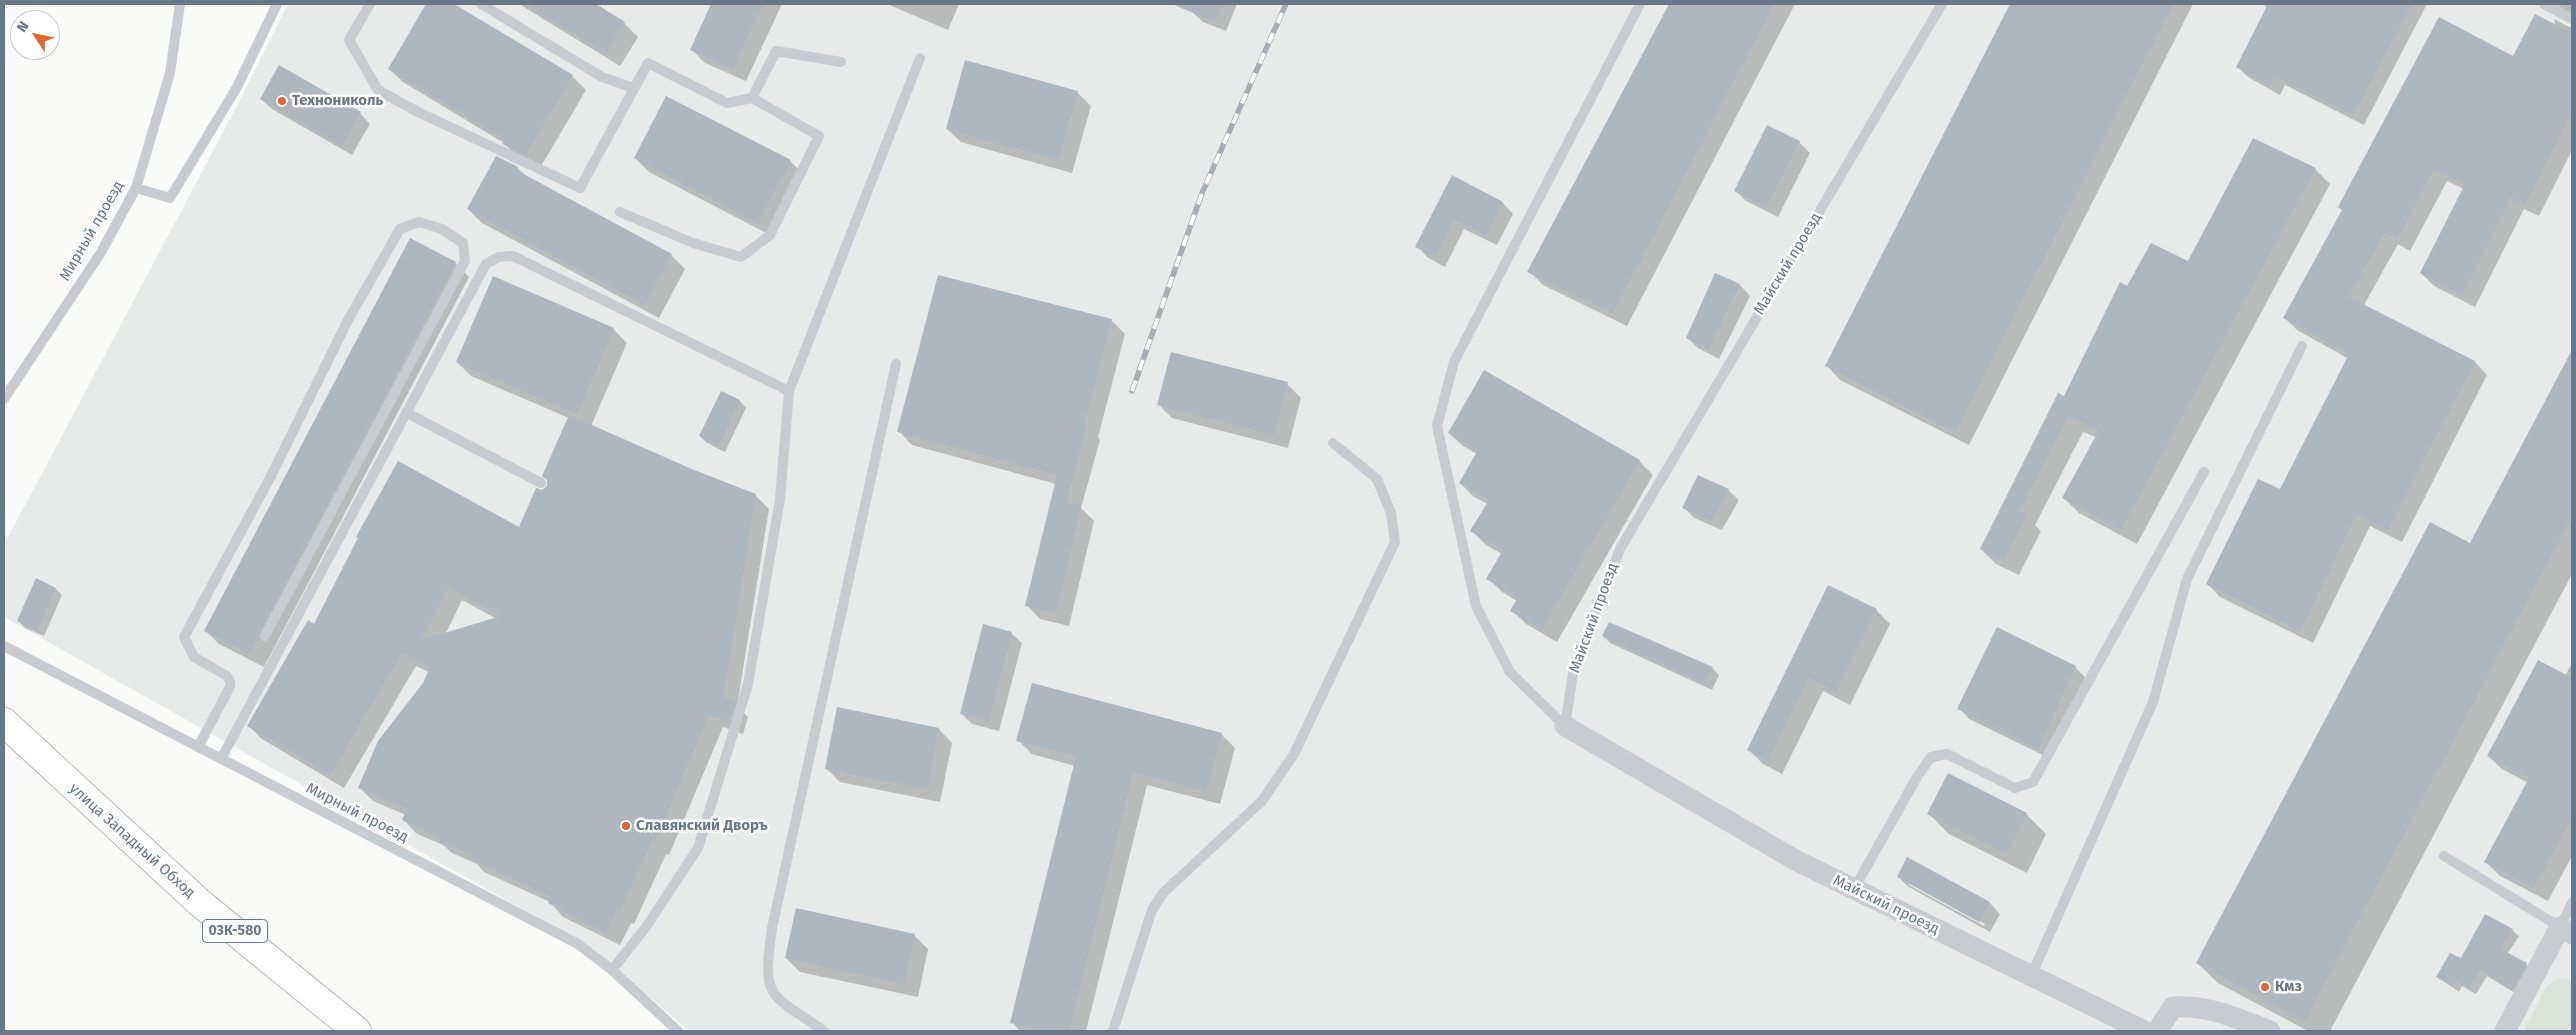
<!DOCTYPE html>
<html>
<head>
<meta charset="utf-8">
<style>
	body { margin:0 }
	#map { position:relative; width:2576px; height:1035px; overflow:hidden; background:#fafaf8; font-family:"Fira Sans",sans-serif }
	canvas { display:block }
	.frame { position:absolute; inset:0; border:5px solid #697889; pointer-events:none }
	.north { position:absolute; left:10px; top:10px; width:50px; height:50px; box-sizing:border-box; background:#fff; border:1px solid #c3c9d0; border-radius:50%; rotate:304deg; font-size:14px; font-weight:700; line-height:20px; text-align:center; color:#697889 }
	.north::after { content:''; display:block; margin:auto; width:18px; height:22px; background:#e5652c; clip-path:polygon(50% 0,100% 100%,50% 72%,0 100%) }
</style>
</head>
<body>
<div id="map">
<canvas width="2576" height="1035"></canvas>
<div class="frame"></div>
<div class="north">N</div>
</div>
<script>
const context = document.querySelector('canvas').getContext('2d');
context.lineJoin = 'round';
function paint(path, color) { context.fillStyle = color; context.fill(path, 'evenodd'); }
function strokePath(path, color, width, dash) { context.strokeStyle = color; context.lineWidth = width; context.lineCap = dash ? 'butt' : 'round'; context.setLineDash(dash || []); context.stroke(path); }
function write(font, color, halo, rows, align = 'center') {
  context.font = font + ' "Fira Sans",sans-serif'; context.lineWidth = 5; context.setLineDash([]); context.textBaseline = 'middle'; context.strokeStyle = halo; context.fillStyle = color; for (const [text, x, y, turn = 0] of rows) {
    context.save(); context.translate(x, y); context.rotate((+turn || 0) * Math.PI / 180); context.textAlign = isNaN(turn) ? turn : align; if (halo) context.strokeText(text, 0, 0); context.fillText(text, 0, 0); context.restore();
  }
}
paint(new Path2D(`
	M288,4h2284v1027h-1883l-96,-82 -589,-332v-72l235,-443z`), '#e8e9e9');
paint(new Path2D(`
	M2558,978l14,3v50h-48l22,-44z`), '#dbe2d9');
paint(new Path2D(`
	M428,4h23l121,72 14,14 -46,78 -23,-11 -13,-14 -101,-61 -14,-13z
	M519,4h75l30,19 14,14 -18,29z
	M713,4h69l-36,77 -41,-18 -13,-13z
	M887,4h72l-11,26z
	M1196,4h41l-11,27 -23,-9 -11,-10z
	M1670,4h125l-168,322 -84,-41 -14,-14z
	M2011,4h182l-224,441 -129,-65 -13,-14z
	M2264,4h163l-63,121 -79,-40 -5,10 -32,-18 -10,-10 29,-58z
	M2557,4h15v12l-6,-3z
	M2554,19l15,8 3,-1v124l-33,66 -15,-7 -49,98 -41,-21 -13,-13 43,-84 -17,-8 -37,70 -12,-7 -34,61 111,57 12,13 -85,167 -32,-16 -57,117 -93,-46 -12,-13 72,-93 69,-132 -52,-29 -13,-13 230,-259 41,-33z
	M1077,92l14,14 -19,67 -111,-31 -14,-13z
	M261,99l99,14 10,11 -18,31 -80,-46z
	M1799,142l11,11 -32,64 -32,-16 -10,-10z
	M496,158l22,10 9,9 144,78 14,14 -26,49 -177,-95 -14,-14z
	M635,158l155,3 14,14 -32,61 -123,-64z
	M2315,169l15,15 -193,360 -58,-31 -15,-15 32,-61 -13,-5 -48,93 6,6 -22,44 -23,-11 -15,-15 147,-262 60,-24z
	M1453,177l50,26 10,11 -16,31 -33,-16 -19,38 -18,-10 -10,-11z
	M455,263l14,14 -205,390 -45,-23 -14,-14z
	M1715,275l25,10 10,11 -31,63 -21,-11 -10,-10z
	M1111,320l14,14 -27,103 2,3 -19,68 13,13 -25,105 -29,-7 -13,-14 29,-121 -144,-39 -13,-14z
	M613,329l14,14 -36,83 102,46 62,23 14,14 -32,197 11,11 -5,17 -20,-7 -54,128 -3,-1 -32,70 -3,-1 -11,22 -57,-28 -13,-15 -66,-30 -7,-8 -25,-11 -9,-8 -26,-11 -13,-14 2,-5 -33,-14 -14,-14 66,-103 4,-12 -13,-6 -72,122 -82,-49 -14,-14 67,-99 205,-98 22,-37 7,-5 20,-68 -98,-42 -14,-14zM462,600l35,19 -52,16z
	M2572,353v221l-242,457h-22l-90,-48 -21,-20 274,-418z
	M1485,371l154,90 14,14 -96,167 -31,-18 -14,-14 5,-9 -15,-9 -14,-14 14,-24 -16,-9 -14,-14 16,-27 -14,-7 -14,-14 17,-29 -14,-8 -14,-13z
	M1287,384l14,14 -13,50 -116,-30 -14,-14z
	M722,392l18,9 6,7 -21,44 -18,-9 -7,-7z
	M1728,490l11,10 -17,30 -28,-12 -10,-11z
	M1828,587l48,23 14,14 -40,81 -27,-14 -41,83 -19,-10 -14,-14z
	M56,589l6,6 -18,41 -19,-8 -7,-7z
	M1998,629l77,38 11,11 -37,80 -80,-39 -10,-11z
	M1011,633l11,10 -23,88 -27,-7 -10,-10z
	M1603,636l109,32 7,7 -7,15 -102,-47z
	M2572,663v193l-24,45 -48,-25 -14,-14 42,-79 -26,-14 -14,-13 77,-80z
	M939,729l13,14 -12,59 -100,-20 -14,-14z
	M1221,734l14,14 -15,56 -73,-19 -61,246h-66l-8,-9 63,-256 -43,-12 -14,-14z
	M1929,814h97l20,20 -19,39 -78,-39z
	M1908,859l82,44 10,11 -10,18 -81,-45 -11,-10zM1909,882l76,42 -1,2 -75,-41z
	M2512,930l7,6 -12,18 19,10 7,7 -13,25 -33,-20 -11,18 -14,-8 -3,6 -21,-15z
	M914,935l14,14 -10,48 -118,-25 -14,-14z`), '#0003');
paint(new Path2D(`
	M426,4h28l119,71 -48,80 -23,-11 3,-5 -117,-70z
	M525,4h71l29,18 -19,31z
	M711,4h52l-30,65 -43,-19z
	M1172,4h51l-8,18z
	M1669,4h105l-161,309 -86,-41z
	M2010,4h163l-218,428 -130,-66z
	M2268,4h144l-59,111 -79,-39 -5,10 -33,-19z
	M2535,14l37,19v79l-47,92 -14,-7 -49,98 -42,-22 45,-89 -31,-15 -37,70 -12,-7 -36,65 126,64 -87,169 -31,-16 -57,117 -94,-47 52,-105 22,10 69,-135 -66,-36 59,-108 -4,-3 101,-190 74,39z
	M965,60l113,31 -20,69 -112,-31z
	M279,65l82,47 -19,34 -82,-47z
	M666,96l125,64 -33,63 -124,-65z
	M1767,125l33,16 -33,66 -33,-16z
	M2253,138l63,30 -195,362 -59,-32 37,-68 -31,-13 -49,94 8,4 -24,46 -23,-12 78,-156 6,3 56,-114 7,4 24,-43 37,18z
	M496,156l22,11 -2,3 156,84 -27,51 -178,-96z
	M1452,175l51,27 -17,34 -32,-16 -19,37 -20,-10z
	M410,238l46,24 -197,371 -9,21 -46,-23z
	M1715,273l25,11 -32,66 -22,-12z
	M938,275l174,44 -28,105 3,1 -21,77 15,4 -25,107 -31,-7 32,-131 -160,-43z
	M493,276l121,52 -37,86 -121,-52z
	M2572,350v166l-267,505 -109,-58 234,-441 40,21z
	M1171,352l117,30 -14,53 -117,-30z
	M1484,370l156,90 -98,169 -32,-18 8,-14 -32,-18 17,-29 -33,-19 19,-31 -30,-17 19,-33 -30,-17z
	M721,391l19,9 -22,46 -19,-10z
	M569,415l125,55 62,24 -33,203 12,5 -6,19 -20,-7 -54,128 -3,-1 -32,70 -3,-1 -11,23 -58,-30 3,-6 -82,-39 2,-3 -34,-15 1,-4 -36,-16 5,-11 -49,-21 20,-47 45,-58 7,-16 -28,-14 -72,122 -83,-49 61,-106 6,4 44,-86 -2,-1 42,-76 121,66 17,-39 6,2 5,-4v-6l-5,-4zM448,587l53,29 -80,24z
	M1698,475l31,14 -18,32 -29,-13z
	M36,578l20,10 -19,42 -20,-9z
	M1828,585l49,24 -41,83 -27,-14 -41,83 -21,-11z
	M1609,622l104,45 -8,17 -103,-48z
	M983,624l29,8 -23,89 -29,-7z
	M1997,627l79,39 -38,83 -81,-40z
	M2538,660l34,18v139l-38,71 -50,-26 45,-84 -42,-22z
	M1032,683l190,50 -16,58 -73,-19 -64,259h-24l-35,-8 66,-267 -60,-15z
	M837,707l102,21 -12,61 -102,-20z
	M1948,773l79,40 -21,41 -79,-40z
	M1907,857l83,45 -11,20 -82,-45z
	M796,908l119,26 -11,50 -119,-26z
	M2485,914l28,15 -14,19 28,15 -15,27 -32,-20 -11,18 -14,-8 -3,6 -16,-9 14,-24 11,5z`), '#afb6bd');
const trunk = new Path2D(`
	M4,722l196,181 157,128`);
strokePath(trunk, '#b9bcc0', 30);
strokePath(new Path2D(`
	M370,4l-21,36 29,50 40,22 162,76 68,-125 79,40 25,-5 67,38 -49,99 -29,22 -48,-14 -73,-31
	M481,4l121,73 32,11
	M2544,4l28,15
	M752,98l24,-47 65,11
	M136,188l34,10 67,-111 40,-83
	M4,399l96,-145 36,-66 34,-115 10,-69
	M407,413l134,70
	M4,646l574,298 34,26 66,61
	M1565,726l9,-59 46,-118 322,-545
	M1565,726l-55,-54 -34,-66 -39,-180 17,-64 186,-358
	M198,747l32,-60v-6l-3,-5 -33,-19 -10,-20 86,-159 78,-158 52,-91 19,-7 23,7 21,14 2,18 -200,375
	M221,759l265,-495 12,-7 15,-1 276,135
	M2444,856l116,71 12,-24
	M1854,889l63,-112 14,-20 16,-3 68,34 18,-6 171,-310
	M612,970l34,-43 52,-79 50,-164 32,-185 9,-108 131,-333
	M2031,976l122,-274 34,-123 115,-233
	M824,1031c-56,-39 -62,-31 -52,-103l124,-564
	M1113,1031l39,-121 11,-17 99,-92 32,-47 101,-212 -4,-29 -14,-34 -44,-36`), '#c8cbcf', 10);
strokePath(new Path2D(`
	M1565,726l232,135 347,170
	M2157,1031l16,-24c36,-2 64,11 97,24
	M2505,1031l55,-104 12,7`), '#c8cbcf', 21);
strokePath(trunk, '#fff', 28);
const rail = new Path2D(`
	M1132,391l70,-198 84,-189`);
strokePath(rail, '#a8aeb4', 5.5);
strokePath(rail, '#fff', 4, [11]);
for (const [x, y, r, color] of [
	[282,101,5,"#e5652c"],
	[626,826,5,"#e5652c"],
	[2265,987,5,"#e5652c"]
]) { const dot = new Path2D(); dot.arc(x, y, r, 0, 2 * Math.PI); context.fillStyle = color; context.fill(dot); strokePath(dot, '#fff', 2); }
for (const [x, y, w] of [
	[235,931,65]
]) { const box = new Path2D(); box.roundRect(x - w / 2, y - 11.5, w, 23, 4); context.fillStyle = '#fff'; context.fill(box); strokePath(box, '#697889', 1); }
write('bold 14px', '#697889', null, [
	["03К-580",235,931]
]);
write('bold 15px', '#697889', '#fff', [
	["Технониколь",292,101],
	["Cлавянский Дворъ",636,826],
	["Кмз",2275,987]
], 'left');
write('15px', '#697889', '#fff', [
	["Мирный проезд",92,231,-60],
	["Майский проезд",1788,264,-59],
	["Майский проезд",1594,618,-70],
	["Мирный проезд",357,813,27],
	["улица Западный Обход",132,841,42],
	["Майский проезд",1886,905,26]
]);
</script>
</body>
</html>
